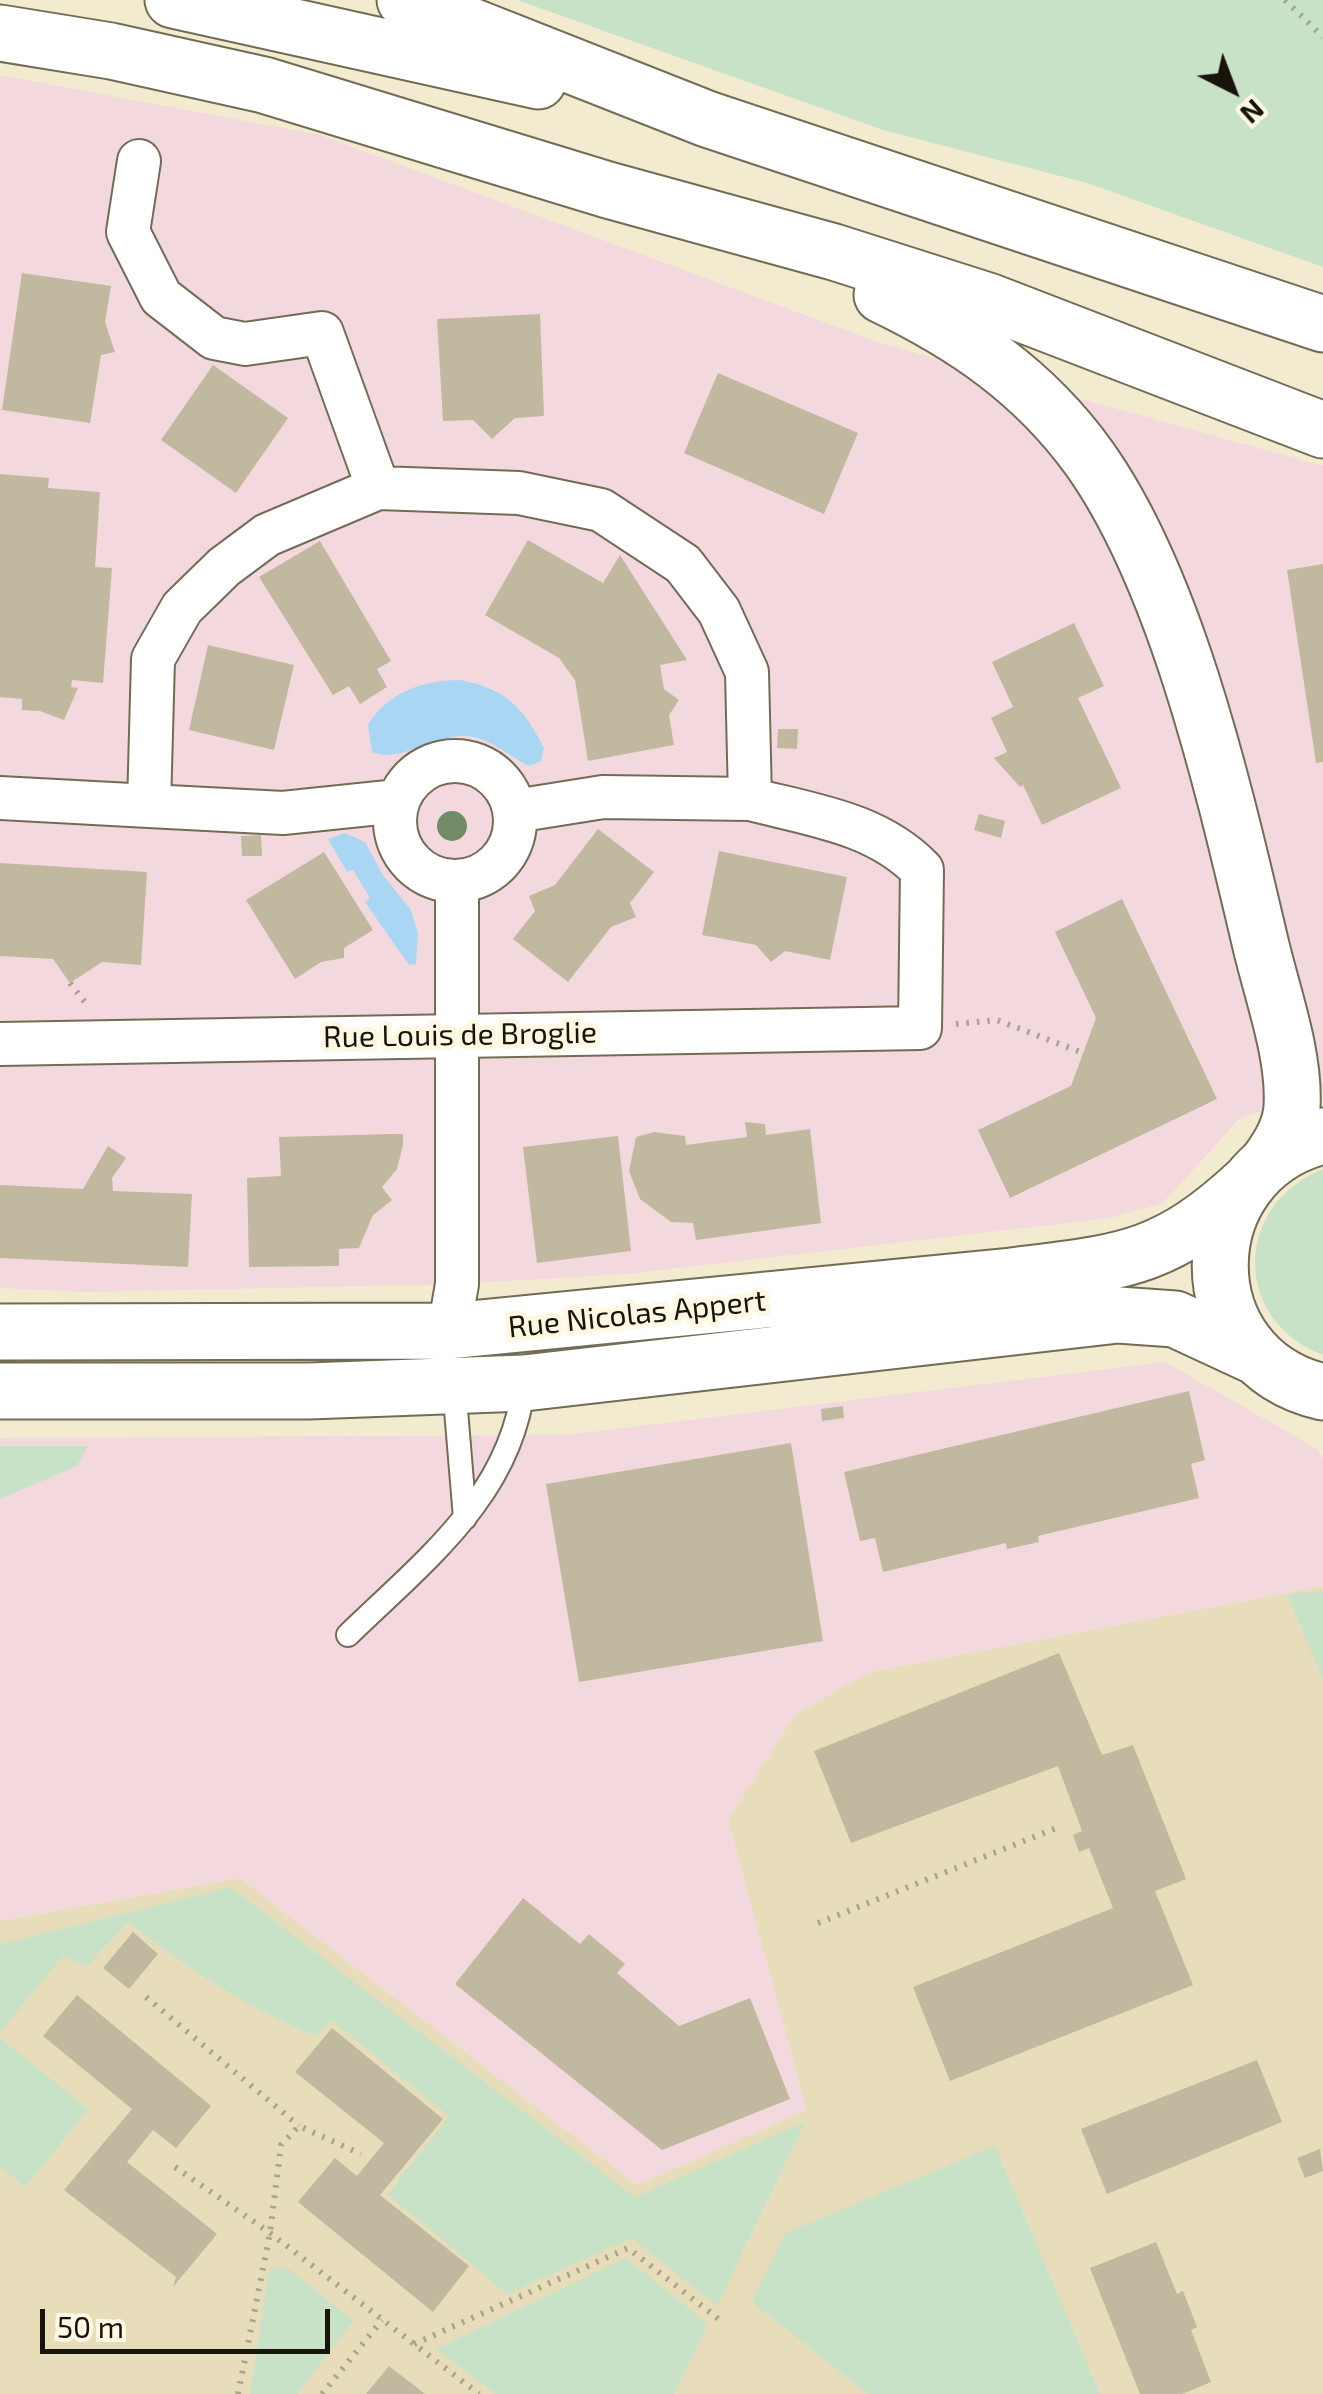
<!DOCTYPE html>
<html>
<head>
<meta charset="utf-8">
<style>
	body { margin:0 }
	#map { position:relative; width:1323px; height:2394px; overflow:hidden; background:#f2ebd0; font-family:"Exo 2",sans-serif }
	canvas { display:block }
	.north { position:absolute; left:1183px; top:40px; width:100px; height:100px; -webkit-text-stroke:8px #fef8e2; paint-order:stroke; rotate:138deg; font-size:28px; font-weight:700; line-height:40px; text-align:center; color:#17140b }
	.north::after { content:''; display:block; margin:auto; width:35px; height:45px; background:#17140b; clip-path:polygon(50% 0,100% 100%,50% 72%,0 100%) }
	.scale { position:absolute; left:40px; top:2309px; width:290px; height:45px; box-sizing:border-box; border:5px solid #17140b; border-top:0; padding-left:12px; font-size:30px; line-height:35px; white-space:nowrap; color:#17140b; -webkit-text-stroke:8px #fef8e2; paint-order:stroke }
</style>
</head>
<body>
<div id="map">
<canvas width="1323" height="2394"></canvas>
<div class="north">N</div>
<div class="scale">50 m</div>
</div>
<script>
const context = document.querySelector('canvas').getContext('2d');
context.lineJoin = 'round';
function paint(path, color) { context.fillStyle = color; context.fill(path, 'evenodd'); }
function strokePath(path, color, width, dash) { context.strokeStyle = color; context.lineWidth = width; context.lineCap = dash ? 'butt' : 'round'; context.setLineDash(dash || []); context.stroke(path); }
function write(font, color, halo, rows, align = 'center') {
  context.font = font + ' "Exo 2",sans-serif'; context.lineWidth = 10; context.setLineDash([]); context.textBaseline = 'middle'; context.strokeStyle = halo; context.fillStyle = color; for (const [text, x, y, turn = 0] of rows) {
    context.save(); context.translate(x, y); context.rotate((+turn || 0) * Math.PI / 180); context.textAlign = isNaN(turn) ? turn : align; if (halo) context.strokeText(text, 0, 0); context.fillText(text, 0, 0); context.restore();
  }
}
paint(new Path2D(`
	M0,75l320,60 563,209 440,122v625l-83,27 -77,85 -52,15 -484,56 -170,10 -369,8 -88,-4z
	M1165,1362l152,87 6,9v128l-453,86 -75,44 -67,103 80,291 -171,75 -397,-307 -240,43v-483l566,-3z`), '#f3d9dd');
paint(new Path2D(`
	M1323,1586v808h-1323v-473l240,-43 397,307 170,-75 -79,-291 67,-104 75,-43z`), '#e7ddbb');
paint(new Path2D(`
	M517,0h806v267l-236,-84 -204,-53z
	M1323,1169v186c-91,-35 -90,-150 0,-186z
	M0,1446h88l-11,20 -77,33z
	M1323,1591v89l-36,-86z
	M230,1887l405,310 170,-75 -88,184 -85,-68 -125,56 -119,-100 61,-78 -118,-96 -15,16c-74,-31 -125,-66 -188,-114l-41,44 -25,-9 -62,75v-88z
	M0,2038l88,71 -62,78 -26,-20z
	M995,2146l105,248h-232l-116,-92 33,-69z
	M626,2258l82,66 -34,70h-178l-60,-45z
	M274,2267h13l66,54 -56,73h-47l18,-119z`), '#c8e2c8');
paint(new Path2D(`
	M460,680c45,8 64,28 84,68l-3,13 -12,5c-21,-10 -39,-29 -64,-30 -29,-1 -68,28 -93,16l-4,-27c20,-33 55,-45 92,-45z
	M345,833l20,9 18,33 28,35 7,23 -2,31 -7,1 -44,-63 5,-4 -17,-28 -6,2 -19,-33z`), '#a9d7f3');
paint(new Path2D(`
	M22,273l89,13 -6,36 10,30 -14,3 -11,68 -88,-13z
	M540,314l4,102 -29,2 -23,21 -19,-19 -30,1 -6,-102z
	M213,365l75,53 -52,75 -75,-53z
	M718,373l140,60 -34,81 -140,-61z
	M0,474l49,4 -1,10 52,4 -5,75 17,1 -9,115 -31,-3 -1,7 7,1 -14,32 -24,-9 -18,-1v-11l-22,-2z
	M528,540l75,43 17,-28 67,105 -27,5 4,24 15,11 -10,15 5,30 -86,16 -13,-81 -16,-22 -74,-43z
	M320,541l71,120 -14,8 10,18 -27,17 -11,-18 -16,9 -74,-118z
	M1323,564v198l-7,1 -29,-193z
	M1074,623l30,63 -26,12 43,90 -79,37 -19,-40 -3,2 -26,-29 13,-6 -16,-34 22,-11 -21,-45z
	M208,645l86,20 -20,85 -85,-20z
	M778,729h20l-1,20 -20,-1z
	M979,814l26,7 -4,17 -27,-8z
	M598,829l56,43 -24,31 6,14 -25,10 -43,55 -55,-43 22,-28 -6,-15 26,-11z
	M261,835l1,21h-20l-1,-20z
	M719,851l128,26 -17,83 -45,-9 -14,11 -15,-17 -54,-10z
	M324,852l49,78 -29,18v10l-23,4 -26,17 -49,-79z
	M0,863l147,9 -6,93 -39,-3 -32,21 -17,-24 -53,-3z
	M1122,899l95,200 -207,99 -32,-68 93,-44 25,-68 -41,-86z
	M745,1122l20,2 1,11 44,-6 11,94 -125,17 -3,-17 -22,-1 -31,-23 -11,-28 7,-34 18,-5 31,4 1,9 61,-8z
	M391,1134h12v11l-6,24 -15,18 10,13 -19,15 -14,33 -20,1v17l-90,1 -2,-89 34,-2 -2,-39z
	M618,1136l13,115 -94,12 -14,-116z
	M108,1146l18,12 -14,20 1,13 79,3 -4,73 -188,-9v-73l83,4z
	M1189,1391l16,69 -14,4 8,34 -161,38 1,6 -32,7 -1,-6 -123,29 -8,-34 -15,3 -16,-69z
	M843,1406l1,12 -22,3 -1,-12z
	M791,1443l32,198 -244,41 -33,-198z
	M1059,1653l43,102 31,-10 53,134 -31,12 38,94 -243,96 -37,-94 200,-79 -24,-60 -10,4 -6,-17 9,-4 -24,-65 -207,77 -37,-92z
	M523,1898l57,46 9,-10 36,30 -8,9 62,53 71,-28 40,101 -128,51 -207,-166z
	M133,1932l25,22 -29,35 -26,-21z
	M77,1995l134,111 -35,42 -23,-18 -26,32 90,72 -44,53 3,-10 -112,-87 68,-81 -89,-73z
	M332,2028l111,91 -63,76 89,71 -36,46 -135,-110 37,-44 22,18 27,-33 -89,-71z
	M1257,2060l25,62 -175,72 -26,-65z
	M1320,2149l3,22 -18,7 -8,-20z
	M1156,2242l21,52 6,-3 14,36 -6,3 20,52 -29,12h-42l-50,-126z
	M389,2366l36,28h-59z`), '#c0b99f');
const lane = new Path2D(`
	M454,1386l11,132
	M348,1635c76,-74 164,-140 176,-252`);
const street = new Path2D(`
	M139,161l-11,71 33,65 53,41 31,6 77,-11 56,155
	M395 821a60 60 0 1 1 120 0a60 60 0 1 1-120 0Z
	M0,798l149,8
	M515,811l88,-14 147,2
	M0,1044l920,-16 2,-158c-45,-47 -110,-55 -172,-71l-3,-127 -28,-61 -36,-47 -82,-54 -82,-17 -141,-5 -111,47 -43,32 -42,41 -29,51 -4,147 134,7 115,-12
	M449,1331l8,-47v-403`);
const secondary = new Path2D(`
	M1323,1136c-136,34 -138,224 0,256
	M0,1332l449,-1 562,-55c110,-14 152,-14 237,-93
	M0,1391h309l215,-8 594,-68 57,4 82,38`);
const highway = new Path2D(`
	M173,0l365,81
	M405,0l302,119 616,205
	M0,33l111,18 153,34 344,105 226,62 154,49 335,129
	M882,295c83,40 152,87 207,163 90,126 137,341 173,492 12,49 33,107 30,157 -1,21 -12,39 -24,55`);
strokePath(lane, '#736c55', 26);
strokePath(street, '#736c55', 46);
strokePath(secondary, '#736c55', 59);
strokePath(highway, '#736c55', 59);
strokePath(new Path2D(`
	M1285,0l38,37
	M70,983l17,22
	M956,1024l41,-4 86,33
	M818,1923l241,-96
	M146,1997l153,129
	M175,2167l95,66 209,161
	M414,2344l214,-96 92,72
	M238,2394l32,-161 11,-88 18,-19 62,28
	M322,2394l60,-74`), '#a8a38e', 6, [2.5, 8]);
strokePath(lane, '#fff', 22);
strokePath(street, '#fff', 42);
strokePath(secondary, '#fff', 55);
strokePath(highway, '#fff', 55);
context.fillStyle = '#708b66';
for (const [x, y] of [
	[452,826]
]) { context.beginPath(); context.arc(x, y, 15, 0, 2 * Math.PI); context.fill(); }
write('30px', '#17140b', '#fef8e2', [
	["Rue Louis de Broglie",460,1035,-1],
	["Rue Nicolas Appert",637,1314,-6]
]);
</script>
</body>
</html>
